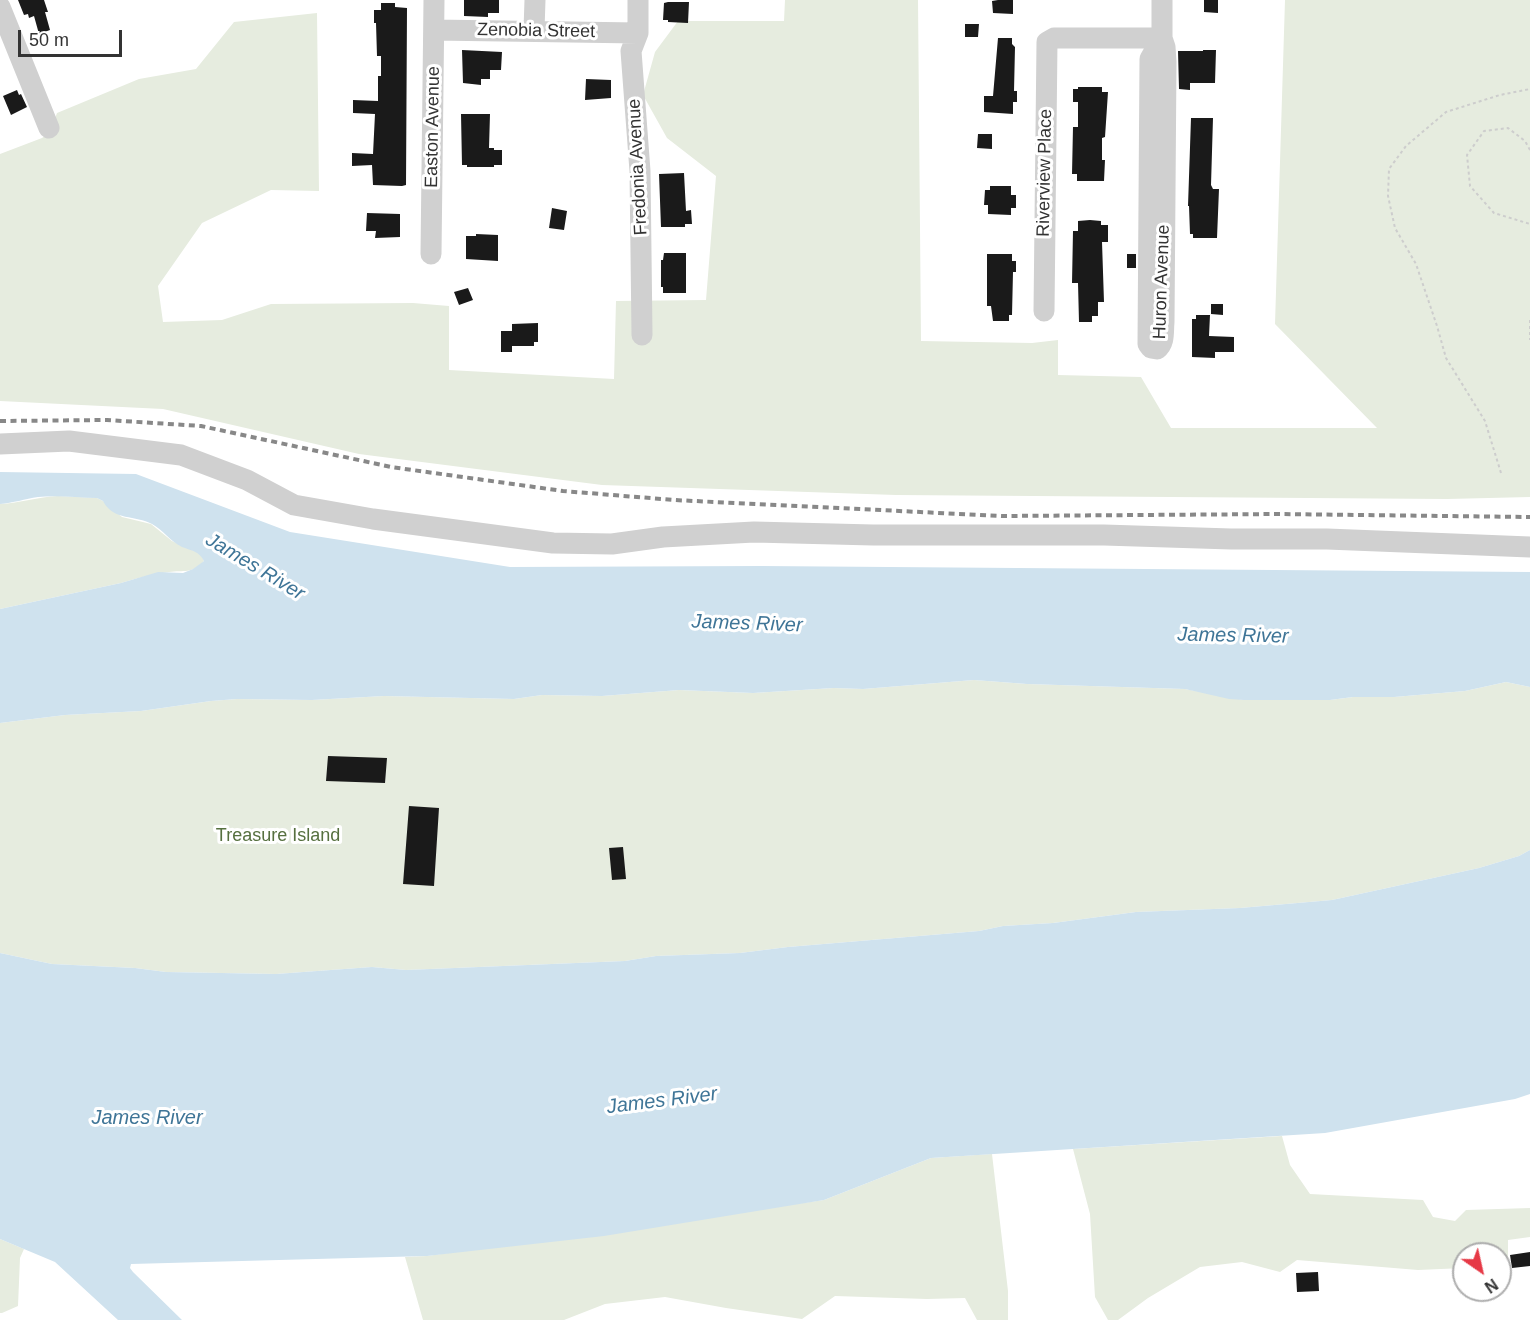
<!DOCTYPE html>
<html>
<head>
<meta charset="utf-8">
<style>
	body { margin:0 }
	#map { position:relative; width:1530px; height:1320px; overflow:hidden; background:#fff; font-family:Arial,sans-serif }
	canvas { display:block }
	.north { position:absolute; left:1452px; top:1242px; width:60px; height:60px; box-sizing:border-box; background:#fff; border:2px solid #adadad; border-radius:50%; rotate:146deg; font-size:16px; font-weight:700; line-height:24px; text-align:center; color:#333 }
	.north::after { content:''; display:block; margin:auto; width:21px; height:27px; background:#e63946; clip-path:polygon(50% 0,100% 100%,50% 72%,0 100%) }
	.scale { position:absolute; left:18px; top:30px; width:104px; height:27px; box-sizing:border-box; border:3px solid #333; border-top:0; padding-left:8px; font-size:18px; line-height:21px; white-space:nowrap; color:#333; -webkit-text-stroke:4px #fff; paint-order:stroke }
</style>
</head>
<body>
<div id="map">
<canvas width="1530" height="1320"></canvas>
<div class="north">N</div>
<div class="scale">50 m</div>
</div>
<script>
const context = document.querySelector('canvas').getContext('2d');
context.lineJoin = 'round';
function paint(path, color) { context.fillStyle = color; context.fill(path, 'evenodd'); }
function strokePath(path, color, width, dash) { context.strokeStyle = color; context.lineWidth = width; context.lineCap = dash ? 'butt' : 'round'; context.setLineDash(dash || []); context.stroke(path); }
function write(font, color, halo, rows, align = 'center') {
  context.font = font + ' Arial,sans-serif'; context.lineWidth = 6; context.setLineDash([]); context.textBaseline = 'middle'; context.strokeStyle = halo; context.fillStyle = color; for (const [text, x, y, turn = 0] of rows) {
    context.save(); context.translate(x, y); context.rotate((+turn || 0) * Math.PI / 180); context.textAlign = isNaN(turn) ? turn : align; if (halo) context.strokeText(text, 0, 0); context.fillText(text, 0, 0); context.restore();
  }
}
paint(new Path2D(`
	M785,0h133l3,341 111,2 26,-3v35l83,2 30,51h206l-102,-104 10,-324h245v497l-83,2 -551,-4 -294,-10 -243,-31 -196,-45 -163,-8v-247l42,-16 8,-6 7,-19 82,-34 57,-10 38,-47 83,-9 2,178 -48,-1 -69,33 -44,63 5,36 59,-2 49,-16 142,-1 36,3v64l165,9 2,-78 90,-1 10,-124 -49,-38 -24,-43 12,-43 23,-31h106z
	M58,496l39,2 6,3 19,16 29,7 21,17 29,13 3,7c-12,13 -20,9 -35,11 -17,2 -32,6 -48,11l-121,26v-105c20,-1 38,-7 58,-8z
	M974,680l53,4 158,5 59,11h86l23,-3h41l71,-6 41,-9 24,5v163l-11,6 -40,12 -147,32 -92,8 -104,4 -83,11 -50,3 -24,5 -191,16 -48,6 -84,3 -31,5 -219,9 -34,-3 -96,7 -110,-2 -31,-4 -83,-4 -52,-11v-230l65,-8 76,-4 70,-10 26,-2 75,1 72,-4 130,3 28,-4 60,1 77,-6 74,3 81,-5 29,1z
	M1282,1136l8,29 20,29 113,6 10,17 22,4 11,-11 64,-2v29l-22,3v25l-8,1v-12h-36v14l-46,2 -121,-10 -17,12 -38,-10 -42,5 -52,31 -30,22h-10l-13,-23 -5,-83 -17,-65z
	M992,1154l16,137v29h-31l-12,-22 -38,1 -92,-3 -33,23 -76,-11 -61,-11 -60,7 -41,16h-141l-18,-63 22,-1 397,-56 107,-42z
	M0,1239l24,10 -4,9 -2,48 -16,7h-2z`), '#e6ecdf');
paint(new Path2D(`
	M0,472l136,2 154,58 220,35 251,-1 769,6v115l-24,-5 -41,9 -71,6h-41l-23,3h-86l-15,-1 -44,-10 -158,-5 -53,-4 -111,9 -29,-1 -81,5 -74,-3 -77,6 -60,-1 -28,4 -130,-3 -72,4 -75,-1 -26,2 -70,10 -76,4 -65,8v-114l121,-26 37,-11 25,1 10,-4 11,-8c-5,-10 -12,-10 -22,-14 -12,-6 -19,-17 -30,-23 -16,-9 -39,-3 -49,-23l-6,-3c-19,0 -39,-3 -59,-1 -13,2 -25,6 -38,7z
	M1530,850v244l-15,5 -190,34 -394,25 -107,42 -220,36 -177,20 -296,8 -1,4 3,4 49,48h-64l-63,-58 -55,-23v-286l52,11 83,4 31,4 110,2 96,-7 34,3 219,-9 31,-5 84,-3 48,-6 191,-16 24,-5 50,-3 83,-11 104,-4 92,-8 147,-32 40,-12z`), '#cfe2ee');
paint(new Path2D(`
	M18,0h26l4,12h-3l5,18 -11,4 -5,-18 -5,2 -1,-4 -4,1z
	M464,0h35v13h-11v4l-24,-1z
	M998,0h15v14l-20,-1 -1,-12z
	M1204,0h14v13l-14,-1z
	M668,2h21l-1,21 -20,-1v-2h-5l1,-17z
	M381,3h14v4l12,1 -1,177 -4,1 -29,-1 -1,-20 -20,1v-13l21,1 2,-40 -22,-1v-13l25,1v-25h3v-20h-4l-1,-33h-2v-13h7z
	M965,24h14l-1,13h-13z
	M998,38h14v6l3,3 -1,44h3v11h-4v12l-29,-2v-16h9z
	M462,50l40,2 -1,18h-11v9h-9v6l-18,-2z
	M1203,50h13l-1,33h-25v7l-11,-1 -1,-38h25z
	M586,79l25,1v18l-26,2z
	M1078,87h24v5h6l-3,45 -3,1v22h3l-1,21h-27v-7h-5l1,-47h5v-25h-5v-13h5z
	M17,90l2,5 2,-1 6,13 -16,8 -8,-19z
	M461,114h29l-1,34h5v2h8v15h-8v2h-27v-2h-5z
	M1191,118h22l-2,67 2,4h6l-2,49h-24v-4h-3l-1,-28h-1z
	M978,134h14v15l-15,-1z
	M684,173l2,38 5,-1 1,14h-7v3h-24l-2,-53z
	M990,186h21v9h5v13h-5v7l-23,-1v-9h-4l1,-15h5z
	M552,208l15,3 -3,19 -15,-2z
	M367,213l33,1v23l-25,1 1,-7h-10z
	M1090,220l11,1v4h7v17h-6l2,60h-6v14h-6v6h-13l-1,-39h-6l1,-52h5v-10z
	M476,234l22,1v26l-32,-2v-23h10z
	M664,253h22v40h-23v-6h-2v-27h2z
	M987,254h25v7h4v11h-3l-1,43h-3v6h-16l-2,-15h-4z
	M1127,254h9v14h-9z
	M468,288l5,12 -14,5 -5,-13z
	M1211,304h12v11l-12,-1z
	M1196,315h14l-1,21 25,1v15h-19v6l-23,-1v-38h4z
	M538,323v19h-4v4h-22v6h-11v-21h11v-7z
	M328,756l59,2 -2,25 -59,-2z
	M409,806l30,2 -5,78 -31,-2z
	M623,847l3,32 -14,1 -3,-32z
	M1530,1252v14l-18,2 -2,-13z
	M1318,1272l1,19 -22,1 -1,-19z`), '#1a1a1a');
strokePath(new Path2D(`
	M1530,150l-5,-9 -17,-13 -24,3 -17,24 3,31 24,27 36,11
	M1530,320v20
	M1501,473l-16,-52 -39,-63 -9,-32 -21,-62 -21,-36 -7,-32 1,-27 17,-23 40,-34 54,-17 30,-6`), '#cdcdcd', 2, [3, 3]);
strokePath(new Path2D(`
	M638,0v33l-7,18 9,120 2,164
	M0,7l49,121
	M434,30l204,3
	M534,30l1,-30
	M1162,38l-12,21 -2,285 3,4 6,1c8,-6 6,-17 7,-27l2,-260 -1,-15 -3,-9v-38
	M431,254l3,-254
	M1044,311l3,-269 7,-4h108
	M0,444l69,-3 112,14 66,25 47,25 79,14 180,24 59,1 51,-7 91,-5 119,3h231l127,4h96l203,8`), '#d0d0d0', 21);
strokePath(new Path2D(`
	M0,421l107,-1 94,6 190,41 172,24 111,9 328,16 278,-2 250,3`), '#888', 4, [6, 4.5]);
write('18px', '#333', '#fff', [
	["Zenobia Street",536,31,1],
	["Easton Avenue",433,127,-89],
	["Fredonia Avenue",638,167,-93],
	["Riverview Place",1045,173,-89],
	["Huron Avenue",1162,282,-88]
]);
write('18px', '#56703f', '#fff', [
	["Treasure Island",278,836]
]);
write('italic 20px', '#3f7597', '#fff', [
	["James River",255,567,31],
	["James River",747,624,2],
	["James River",1233,636,1],
	["James River",662,1101,-7],
	["James River",147,1118]
]);
</script>
</body>
</html>
